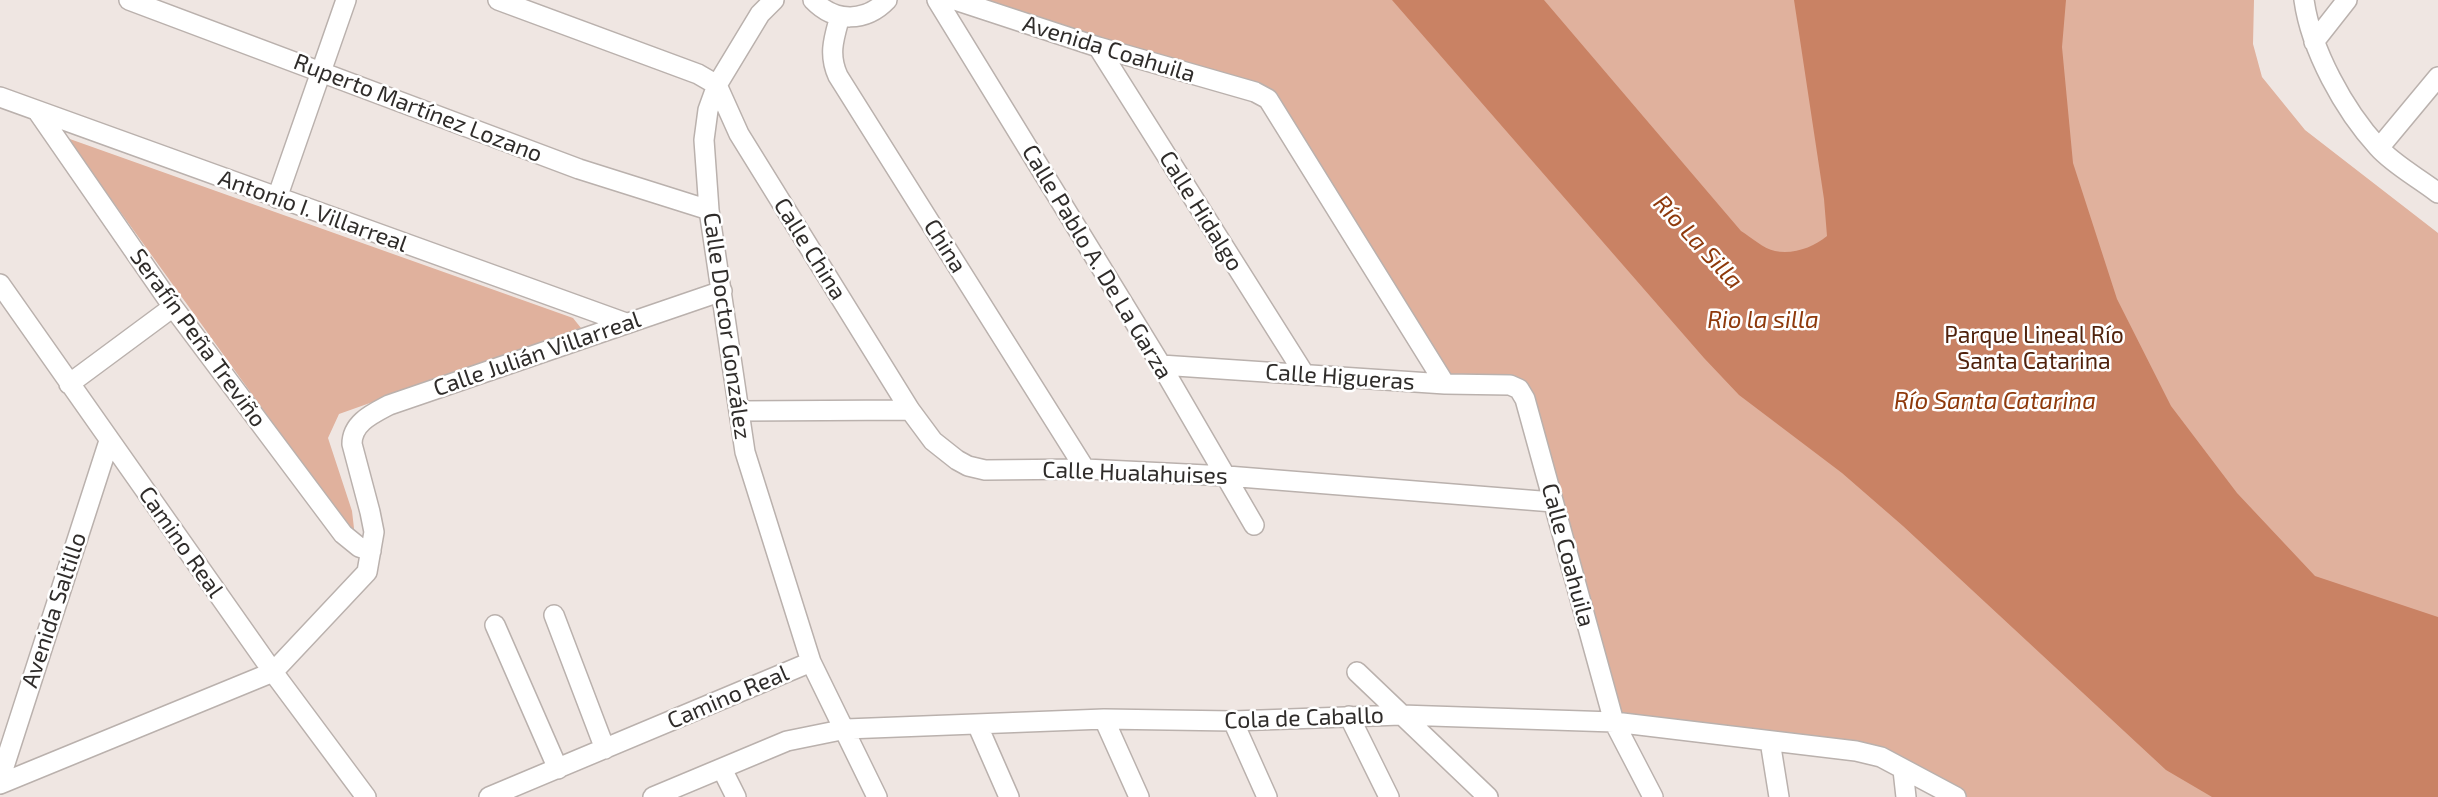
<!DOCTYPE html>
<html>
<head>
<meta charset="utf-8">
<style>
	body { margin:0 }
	canvas { display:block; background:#efe6e2 }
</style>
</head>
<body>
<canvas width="2438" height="797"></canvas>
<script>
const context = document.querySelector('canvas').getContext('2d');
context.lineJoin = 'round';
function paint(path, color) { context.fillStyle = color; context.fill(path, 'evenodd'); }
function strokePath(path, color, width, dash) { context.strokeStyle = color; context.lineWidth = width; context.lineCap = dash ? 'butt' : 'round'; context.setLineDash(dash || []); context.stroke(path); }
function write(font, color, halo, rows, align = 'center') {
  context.font = font + ' "Exo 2",sans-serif'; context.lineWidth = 5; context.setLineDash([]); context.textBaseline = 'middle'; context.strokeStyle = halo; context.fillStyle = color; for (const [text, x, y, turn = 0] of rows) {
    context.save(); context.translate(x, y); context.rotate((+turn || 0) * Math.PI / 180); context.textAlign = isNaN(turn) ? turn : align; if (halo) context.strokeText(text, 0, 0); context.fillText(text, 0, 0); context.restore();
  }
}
paint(new Path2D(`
	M955,0h1299l-1,44 9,33 43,53 133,103v564h-482l-75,-40 -267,-35 -92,-329 -77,-9 -173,-281z
	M67,138l506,180 8,10 -242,86 -11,24 24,73 3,26z`), '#e0b19d');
paint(new Path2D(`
	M1392,0h152l197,231c10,6 23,18 34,20 18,4 39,-4 52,-15l-3,-37 -30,-199h272l-4,47 11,116 44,136 54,107 66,87 78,83 123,41v180h-226l-46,-27 -263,-244 -61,-53 -103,-78 -35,-37z`), '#c98264');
const street = new Path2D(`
	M129,0l450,169 130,41
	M498,0l200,74 19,11
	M774,0l-14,14 -43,71 -9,25 -4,30 5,70 36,242 66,210 66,135
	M813,0c22,23 53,22 74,0
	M937,0l224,365 93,160
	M955,0l143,47 157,45 13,7 177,285
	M2304,0c7,50 40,110 74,147 16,18 41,31 60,46
	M840,16c-6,22 -12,38 -2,60l247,393
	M2314,42l33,-42
	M1098,47l207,328
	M717,85l22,49 171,276 23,31 24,19 11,6 17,4 100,-1 142,7 326,26
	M0,97l626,226
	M38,112l135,195 170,227 16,13 12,4
	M2379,148l59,-71
	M277,198l69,-198
	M0,284l273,388 93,125
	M1161,365l284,19 65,1 9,4 6,10 89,323 39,75
	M69,384l104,-77
	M740,411l170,-1
	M554,615l51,134
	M495,625l63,144
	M1357,672l131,125
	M1349,716l40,81
	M1104,719l35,78
	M1233,721l34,76
	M977,724l32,73
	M1770,741l9,56
	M722,769l14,28
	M1903,770l3,27
	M0,779l109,-338
	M0,784l273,-112 94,-100 7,-40 -4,-20 -18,-68c0,-21 20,-30 37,-39l333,-114
	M489,797l322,-135
	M653,797l134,-56 59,-12 258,-10 129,2 168,-6 213,7 242,29 25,6 75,40`);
strokePath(street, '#bab1ad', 22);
strokePath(street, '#fff', 19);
write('23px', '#2f2c2a', '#fff', [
	["Avenida Coahuila",1109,49,17],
	["Ruperto Martínez Lozano",418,108,21],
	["Antonio I. Villarreal",313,211,20],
	["Calle Hidalgo",1201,211,58],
	["China",945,246,58],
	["Calle China",810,249,58],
	["Calle Pablo A. De La Garza",1097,262,59],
	["Calle Doctor González",727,326,82],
	["Serafín Peña Treviño",198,338,54],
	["Calle Julián Villarreal",537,354,-19],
	["Calle Higueras",1340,377,4],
	["Calle Hualahuises",1135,473,2],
	["Camino Real",181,542,55],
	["Calle Coahuila",1568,555,75],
	["Avenida Saltillo",54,610,-72],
	["Camino Real",728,697,-23],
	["Cola de Caballo",1304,718,-2]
]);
write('23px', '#50220c', '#fff', [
	["Parque Lineal Río",2034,335],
	["Santa Catarina",2034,361]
]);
write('italic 24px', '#8e390b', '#fff', [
	["Río La Silla",1698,242,47],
	["Rio la silla",1763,320],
	["Río Santa Catarina",1995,401]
]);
</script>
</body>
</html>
